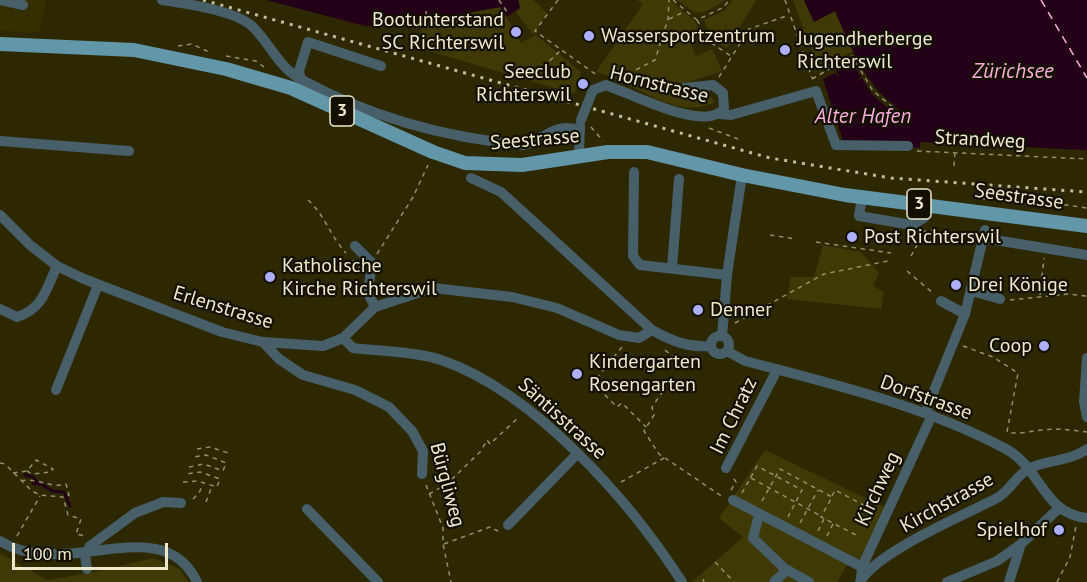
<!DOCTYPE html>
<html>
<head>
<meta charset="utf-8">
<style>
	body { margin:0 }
	#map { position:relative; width:1087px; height:582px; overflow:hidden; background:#2d2800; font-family:"PT Sans",sans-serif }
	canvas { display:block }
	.scale { position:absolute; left:12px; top:543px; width:156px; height:27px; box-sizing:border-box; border:3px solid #ece9cd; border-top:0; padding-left:8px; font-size:18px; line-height:21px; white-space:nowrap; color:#ece9cd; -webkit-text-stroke:4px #131000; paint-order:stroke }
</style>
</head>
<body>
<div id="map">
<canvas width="1087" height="582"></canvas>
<div class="scale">100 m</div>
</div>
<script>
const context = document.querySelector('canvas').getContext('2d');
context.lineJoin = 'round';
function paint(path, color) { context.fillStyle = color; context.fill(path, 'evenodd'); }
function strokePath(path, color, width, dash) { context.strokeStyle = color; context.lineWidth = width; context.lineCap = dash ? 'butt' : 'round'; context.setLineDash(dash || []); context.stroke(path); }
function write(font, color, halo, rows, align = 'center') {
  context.font = font + ' "PT Sans",sans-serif'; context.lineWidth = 4.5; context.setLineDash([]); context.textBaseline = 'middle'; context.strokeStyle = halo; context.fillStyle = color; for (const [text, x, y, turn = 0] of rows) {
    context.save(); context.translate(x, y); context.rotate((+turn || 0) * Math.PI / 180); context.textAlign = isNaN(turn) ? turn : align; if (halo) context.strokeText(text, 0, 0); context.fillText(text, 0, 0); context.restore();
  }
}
paint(new Path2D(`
	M0,0h46l-7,32 -39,-1z`), '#352f00');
paint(new Path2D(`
	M519,0h14l14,13 -14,22 -18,-24 5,-3z
	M637,0h33l24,20 5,11 -12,5 9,20 16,-7 10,22 -39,13 4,9c11,0 21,-2 28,9 -40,20 -82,-21 -119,-30l47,-68z
	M677,0h49l-21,12 -10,1z
	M732,0h24l-29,48 -15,-8 -8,-20 21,-10z
	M793,0h11l10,22 21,-11 18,40 -34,21z
	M501,7l20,36 15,-8 45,37 -6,22 -150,-44 -6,-27z
	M823,245l38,7 18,21 -6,13 11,6 -3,17 -94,-10 4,-22h23z
	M765,450l121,58 -26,55 -9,-5 -14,24h-145l51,-45 -24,-19z
	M0,553l47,27 48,-8 58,-14 27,11 8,13h-188z`), '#3f3905');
paint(new Path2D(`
	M266,0h252l2,8 -13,9 -7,-10 -87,15 -48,4z
	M804,0h283v150l-167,-8v6l-77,-7 -21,-65 31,-17 19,33 21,17 8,11 4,-2c-8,-13 -21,-19 -30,-31 -17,-22 -29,-50 -40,-76l-21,11z`), '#240018');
paint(new Path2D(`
	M853,59l19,33 21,17 8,11 -30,-27 -9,-15 -10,6 9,-7 -8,-15 -17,9 4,7 -5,-5 -12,6 -1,-3z`), '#2d2800');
strokePath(new Path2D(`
	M25,475l8,2 5,6
	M33,483l10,2 9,6 12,1 6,14`), '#240018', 3);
strokePath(new Path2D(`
	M1041,0l46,78`), '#faacdc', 1.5, [8, 6]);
strokePath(new Path2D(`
	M499,0l10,15
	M558,0l-23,31 63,45
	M673,0l24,20 27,-13 5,-7
	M785,0l27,78
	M426,11l1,13
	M669,19l15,-7
	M697,20l13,22 21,14
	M687,38l15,-7
	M178,46l14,-2 17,8
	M226,56l30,5 8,6
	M543,67l17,-16
	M719,77l30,-48 40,-14
	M620,78l35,-18 13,-41 1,-19
	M812,79l40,-23 21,35 21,17 8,10
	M591,127l12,14
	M709,128l29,11
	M917,151l170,8
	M954,166l1,-14
	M308,200c17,15 22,36 38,53
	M984,200v-8
	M1003,202l8,-5 76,11
	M770,235l26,4
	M816,242l75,11
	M377,254l36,-57 15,-32
	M911,256l14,-25 6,2 2,-9
	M353,260l7,8
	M907,271l27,23
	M1040,295l4,-37
	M1010,300l59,-6 18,2
	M735,323l89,-49 64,-13
	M963,346l30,11 25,16 -11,59c12,3 22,-1 35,-2 15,-2 30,0 45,2
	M622,347l-29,36 24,24 5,-4 24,24
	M665,350l10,8 2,11
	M663,391l-11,16 2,8 -10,16 15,23 64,43
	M197,449l13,-2 21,7
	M0,463l5,1 27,27 8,4 23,2 5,18 13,4 -5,15 9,2
	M189,467l15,-3 19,7 3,-8 -20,-8 -12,2
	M13,473l14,-2 9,-11 17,9 -2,3 -19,2 -5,-3
	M751,478l70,38
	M21,481c17,-4 29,8 45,3l3,11 -5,3
	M183,482l15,-1 19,6 3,-8 -20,-7 -14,2
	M621,482l43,-24
	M426,485l17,43v16l8,38
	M731,490l5,-8 -4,-6
	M742,493l15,-27 45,24 -14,27
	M429,494l18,-10 34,-33 6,-11 3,4 29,-27
	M832,496l3,-6 38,20
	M193,499l6,-6 4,-9
	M762,501l18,-32 52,28 -11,20 37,19
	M206,502l6,-16
	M800,523l18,-33
	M818,531l6,-12
	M17,536l23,-40
	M827,536l6,-12
	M444,544l46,-17 8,4
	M715,562l19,20
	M703,579l1,3
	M1057,582l13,-25 6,-31`), '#928f6d', 1.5, [4.5, 4.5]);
strokePath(new Path2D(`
	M1,0l22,5
	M162,0c24,4 73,10 91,27 18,18 26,41 49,53 68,37 146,58 222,65 21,-6 33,-24 56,-14
	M301,80l-2,-9 9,-29 73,24
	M621,91c22,8 85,40 103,18l-1,-16 -10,-8 -28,3
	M720,114l11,1 85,-24 20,54 72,1
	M0,141l129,10
	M579,155l1,-29
	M634,172l-1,84 7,9 87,10
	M471,178l30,14 151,138c20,11 36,18 59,16
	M862,197l-3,19 53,9 12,-7 3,-14
	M0,215l30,30 27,21 27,13 138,53 41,10 60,4 20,-8 32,-31 58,-19 79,9 45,11 62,27 20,3 13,-8
	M983,238l104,17
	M355,246l17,17 -4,30 7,14
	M672,268l7,-89
	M972,291l28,8
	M941,301l24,13
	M0,309l17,8c26,-8 29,-28 40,-51
	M711 345a9 9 0 1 1 18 0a9 9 0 1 1-18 0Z
	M722,336l5,-61 15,-100
	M343,338l10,10c26,3 67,4 91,13 92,33 186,140 238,221
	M263,342l16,17 24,16 52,15 34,17 23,24 11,20 -1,23
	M727,351l18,10c88,23 180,45 261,88 35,19 37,65 81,69
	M1087,358l-3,44 3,15
	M56,390l42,-105
	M925,413l40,-99 20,-84
	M726,468l51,-98
	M733,500l129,67
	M307,509l71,73
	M759,515l-6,23 31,30v5l-10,9
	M508,525l69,-71
	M0,541c65,41 162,-33 197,41
	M784,568l25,14
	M87,569l-2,-14 5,-9 45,-33 28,-11 18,1
	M861,579l1,-12 70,-152
	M860,582c16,-30 105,-67 137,-84 13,-7 21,-25 33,-30 18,-8 41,-7 57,-19
	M947,582l50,-21 24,-17 37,-35
	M1009,582l12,-38`), '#475f68', 10);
strokePath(new Path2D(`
	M0,44l134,6 92,19 65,19 142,64 32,11 57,2 86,-13h39l95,23 103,20 242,31`), '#6296a9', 14);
strokePath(new Path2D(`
	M203,0l567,158 121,20 196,14`), '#c1be9f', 3, [3, 6]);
strokePath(new Path2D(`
	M581,120l12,-30 13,-5 15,6`), '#475f68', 10);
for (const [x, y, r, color] of [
	[516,32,6,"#acaffb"],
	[589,36,6,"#acaffb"],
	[785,50,6,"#acaffb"],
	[583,84,6,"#acaffb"],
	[852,237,6,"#acaffb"],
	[270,277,6,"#acaffb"],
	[956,285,6,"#acaffb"],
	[698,310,6,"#acaffb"],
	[1044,346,6,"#acaffb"],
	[577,374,6,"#acaffb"],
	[1059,530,6,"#acaffb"]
]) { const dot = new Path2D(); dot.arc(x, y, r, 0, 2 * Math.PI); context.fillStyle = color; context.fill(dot); strokePath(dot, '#131000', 2); }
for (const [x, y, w] of [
	[342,111,24],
	[919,204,24]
]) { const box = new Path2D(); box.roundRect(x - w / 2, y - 15, w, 30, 4.5); context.fillStyle = '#131000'; context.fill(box); strokePath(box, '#ece9cd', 1.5); }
write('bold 18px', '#ece9cd', null, [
	["3",342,111],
	["3",919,204]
]);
write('20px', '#ece9cd', '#131000', [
	["Bootunterstand",504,20,"right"],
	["SC Richterswil",504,43,"right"],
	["Wassersportzentrum",601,36],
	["Jugendherberge",797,39],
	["Richterswil",797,62],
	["Seeclub",571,72,"right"],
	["Richterswil",571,95,"right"],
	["Post Richterswil",864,237],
	["Katholische",282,266],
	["Kirche Richterswil",282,289],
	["Drei Könige",968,285],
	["Denner",710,310],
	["Coop",1032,346,"right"],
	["Kindergarten",589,362],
	["Rosengarten",589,385],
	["Spielhof",1047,530,"right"]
], 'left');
write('20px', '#ece9cd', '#131000', [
	["Hornstrasse",659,85,14],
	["Seestrasse",535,140,-5],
	["Strandweg",980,140,3],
	["Seestrasse",1019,197,8],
	["Erlenstrasse",223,308,17],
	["Dorfstrasse",926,398,20],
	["Im Chratz",734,416,-64],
	["Säntisstrasse",562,419,42],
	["Bürgliweg",447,485,75],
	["Kirchweg",878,489,-65],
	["Kirchstrasse",947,503,-29]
]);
write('italic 21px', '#faacdc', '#131000', [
	["Zürichsee",1013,72],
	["Alter Hafen",863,117]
]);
</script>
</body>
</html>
